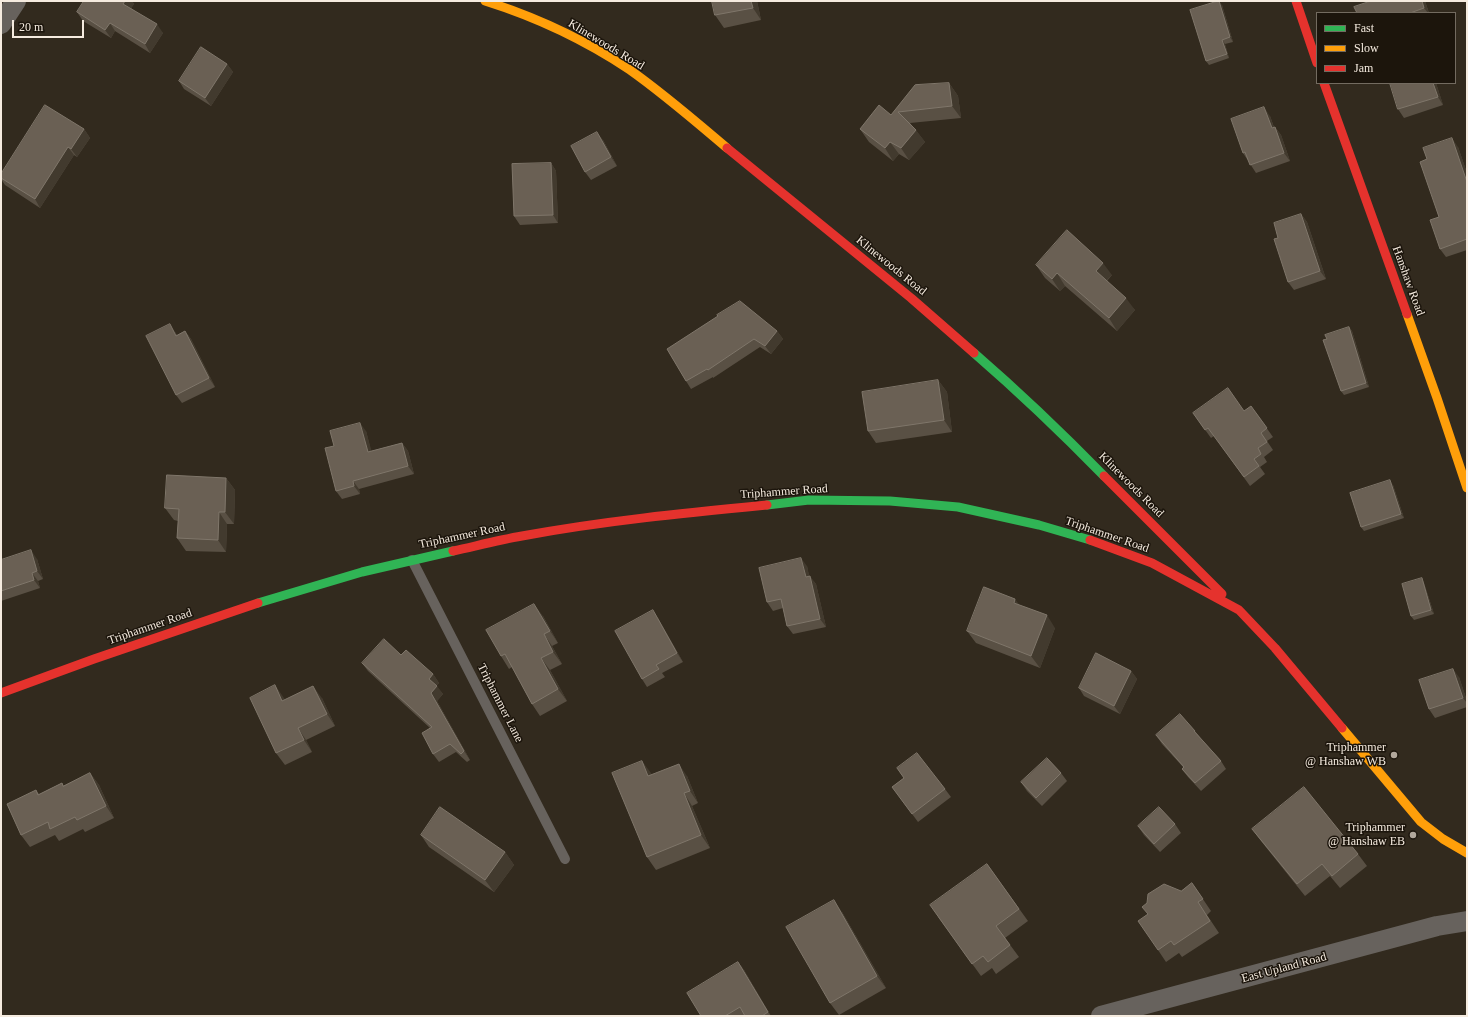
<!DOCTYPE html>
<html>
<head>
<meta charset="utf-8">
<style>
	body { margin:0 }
	#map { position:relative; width:1468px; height:1017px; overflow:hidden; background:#322a1e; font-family:Georgia,serif }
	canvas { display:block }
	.frame { position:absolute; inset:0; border:2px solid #f5ebdf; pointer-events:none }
	.legend { position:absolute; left:1316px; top:12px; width:140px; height:72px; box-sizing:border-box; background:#1c150c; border:1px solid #736b60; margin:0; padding:5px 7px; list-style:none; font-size:12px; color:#f5ebdf }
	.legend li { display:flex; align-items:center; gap:8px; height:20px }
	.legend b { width:20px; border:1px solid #736b60 }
	.scale { position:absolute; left:12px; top:20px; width:72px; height:18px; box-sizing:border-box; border:2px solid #f5ebdf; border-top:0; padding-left:5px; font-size:12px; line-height:14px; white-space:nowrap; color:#f5ebdf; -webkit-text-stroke:3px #1c150c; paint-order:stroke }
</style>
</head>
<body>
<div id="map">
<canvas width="1468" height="1017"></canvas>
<div class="frame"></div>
<ul class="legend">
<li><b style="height:5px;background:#30b455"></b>Fast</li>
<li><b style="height:5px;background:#ff9f0a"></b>Slow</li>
<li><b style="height:5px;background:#e5322d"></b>Jam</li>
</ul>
<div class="scale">20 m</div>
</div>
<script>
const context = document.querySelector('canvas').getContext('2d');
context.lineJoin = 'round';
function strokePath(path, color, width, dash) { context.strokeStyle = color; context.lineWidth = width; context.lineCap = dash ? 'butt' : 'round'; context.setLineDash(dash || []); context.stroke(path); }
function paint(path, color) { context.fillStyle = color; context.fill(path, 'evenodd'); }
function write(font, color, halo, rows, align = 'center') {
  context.font = font + ' Georgia,serif'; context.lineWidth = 3; context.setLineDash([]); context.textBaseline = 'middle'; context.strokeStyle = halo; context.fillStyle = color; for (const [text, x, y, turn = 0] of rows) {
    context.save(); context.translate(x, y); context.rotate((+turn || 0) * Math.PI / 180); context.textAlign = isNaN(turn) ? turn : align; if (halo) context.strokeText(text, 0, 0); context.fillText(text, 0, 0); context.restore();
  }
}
strokePath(new Path2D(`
	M412,560l153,299`), '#67625d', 10);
strokePath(new Path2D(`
	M1,24l15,-23
	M1101,1016l336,-90 30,-5`), '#67625d', 20);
strokePath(new Path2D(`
	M974,353c45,39 88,80 130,123
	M767,505l42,-5 81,1 68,6 81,18 51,15
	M258,603l104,-31 91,-21`), '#30b455', 9);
strokePath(new Path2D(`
	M485,1c51,16 100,39 145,69 34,24 65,51 97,78
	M1407,314l30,84 30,90
	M1342,728l79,94 22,17 24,14`), '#ff9f0a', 9);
strokePath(new Path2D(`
	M1296,1l21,62
	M1324,83l83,231
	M727,148l184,150 63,55
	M1104,476l118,118
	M1090,540l62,23 87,47 36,38 67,80
	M453,551c23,-5 46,-11 69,-15 81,-15 163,-23 245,-31
	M1,693l93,-34 164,-56`), '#e5322d', 9);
paint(new Path2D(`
	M84,1h48l2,3 -3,4 32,25 -13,20 -35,-22 -4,7 -28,-17 -6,-9z
	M757,1l4,19 -37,8 -9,-13z
	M1371,1h54l4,12h-72z
	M1222,5l11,37 -8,2 4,14 -20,7 -3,-4z
	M227,64l6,8 -22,34 -27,-17 -5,-8z
	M949,83l9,13 3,22 -51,5 15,19 -16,18 -10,-6 -6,7 -24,-19 -9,-13 31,-14z
	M1436,83l7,22 -39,13 -6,-9z
	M1270,116l4,11h1l6,8 9,26 -34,12 -13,-20z
	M84,129l6,9 -13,19 -3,-2 -34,53 -35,-23 -4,-6v-5z
	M603,140l14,26 -26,14 -6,-8z
	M1458,147l9,26v77l-21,7 -6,-8 -1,-32 -12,-58z
	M551,163l5,8 2,52 -38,2 -6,-9z
	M1301,214l6,8 19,57 -32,11 -6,-8 -10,-44z
	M1036,265l76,10 -5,6 28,29 -18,21 -52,-45 -5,5 -15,-13z
	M1349,327l3,4 17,56 -25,8 -3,-4 -14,-52z
	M185,331l6,8 24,48 -33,16 -6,-8 -1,-63 2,3z
	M777,331l6,8 -12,15 -11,-7 -47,31v-1l-22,12 -5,-8 -19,-32z
	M938,380l9,12 5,40 -76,11 -8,-12z
	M1251,406l22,31 -6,4 6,9 -9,7 3,5 -7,5 5,7 -15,12 -36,-50 -3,2 -18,-25 51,-2z
	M366,431l5,20 31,-8 6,8 6,23 -55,15 1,5 -18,5 -6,-8 -2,-45z
	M226,478l9,12 -1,34h-7l-1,28 -40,-1 -9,-13 1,-17 -4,-1 -9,-12z
	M1393,485l11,33 -40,13 -3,-4z
	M37,559l6,20 -5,2 2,7 -39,13v-41z
	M807,566l2,10 7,8 10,43 -33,7 -6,-8 -4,-18 -10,3 -6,-9z
	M1422,578l2,5 10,31 -20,6 -3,-4z
	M543,616l15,27 -6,3 10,18 -12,6 17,31 -27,15 -8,-12 -20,-37 -3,2 -8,-13z
	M658,618l25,44 -21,11 3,4 -18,10 -5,-8z
	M1055,628l-15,40 -64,-25 -9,-12z
	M401,655l32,19 6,9 -3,3 7,8 -6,7 33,59 -3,2 -11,-10 -17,10 -6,-8 -3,-26 -62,-57 -6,-8z
	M1131,671l6,8 -17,35 -36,-18 -5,-8z
	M1459,677l8,24v6l-32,11 -6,-9z
	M275,685l9,15 38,-2 13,28 -29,14 6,12 -27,13 -9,-12z
	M1195,731l6,8 20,22 5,8 -25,22 -13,-14 -6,-8 1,-2 -21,-23 -6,-9z
	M642,761l9,14 36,1 11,27 -6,3 18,42 -54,22 -9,-13z
	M897,768l48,21 6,8 -33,25 -26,-35 12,-9z
	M90,773l9,12 15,33 -29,14 -2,-3 -24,12 -4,-6 -25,12 -9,-12 15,-45 3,4 23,-11 2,3z
	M1061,773l6,8 -25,25 -15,-15 -6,-9z
	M1175,824l6,9 -21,19 -16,-17 -6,-9z
	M1252,829l106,25 9,12 -27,22 -10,-12 -25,20 -44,-55z
	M421,835l84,17 9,13 -20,27 -65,-45z
	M987,864l41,57 -23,17 14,19 -23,17 -4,-6 -11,8 -43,-59z
	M1192,883l19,28 -4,4 12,18 -37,24 -3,-4 -13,9 -8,-12 -10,-35z
	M842,912l44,76 -47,27 -9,-12z
	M738,962l6,8 27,46h-70z`), '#595044');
paint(new Path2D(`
	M125,1h7l2,3 -5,8 -6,-8z
	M751,1h6l4,19 -8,-12z
	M1219,1l3,4 11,37 -3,-5z
	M1422,1h3l4,12h-1l-4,-5z
	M110,23l5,8 -4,7 -6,-8z
	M157,24l6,9 -13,20 -5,-9z
	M1222,40l3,4 4,14 -2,-4z
	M227,64l6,8 -22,34 -6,-8z
	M949,83l9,13 3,22 -9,-12z
	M1433,83h3l7,22 -5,-8z
	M1264,107l6,9 7,21 -5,-9z
	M1275,127l6,8 9,26 -6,-8z
	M84,129l6,9 -13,19 -6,-8z
	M916,130l9,12 -16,18 -8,-12z
	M597,132l6,8 14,26 -6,-9z
	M1452,138l6,9 9,26v9z
	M890,142l9,12 -6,7 -8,-13z
	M68,147l6,8 -34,53 -5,-9z
	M551,163l5,8 2,52 -5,-8z
	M1301,214l6,8 19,57 -6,-8z
	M1103,263l9,12 -8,8 -8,-12z
	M1057,273l8,13 -5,5 -8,-12z
	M1126,298l9,12 -18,21 -8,-13z
	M170,324l5,8 6,12 -5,-8z
	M1349,327l3,4 17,56 -3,-4z
	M185,331l6,8 24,48 -6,-9z
	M777,331l6,8 -12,15 -6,-8z
	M938,380l9,12 5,40 -8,-12z
	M360,423l6,8 8,29 -6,-8z
	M402,443l6,8 6,23 -6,-8z
	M226,478l9,12 -1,34 -9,-12z
	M1390,480l3,5 11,33 -3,-4z
	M353,481l6,8 1,5 -6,-8z
	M219,512l8,12 -1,28 -8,-12z
	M31,550l6,9 6,20 -6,-8z
	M801,558l6,8 4,19 -5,-8z
	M32,573l6,8 2,7 -6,-8z
	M810,576l6,8 10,43 -6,-8z
	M1422,578l2,5 10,31 -3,-4z
	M1015,599l9,12 -10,-8z
	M534,604l9,12 15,27 -8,-12z
	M653,610l5,8 25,44 -6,-9z
	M1047,615l8,13 -15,40 -9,-12z
	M544,634l8,12 10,18 -9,-12z
	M541,658l9,12 17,31 -9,-12z
	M1453,669l6,8 8,24v2l-4,-5z
	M1131,671l6,8 -17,35 -6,-8z
	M433,674l6,9 -4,4 -6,-8z
	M275,685l9,13 7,15 -9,-12z
	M313,686l9,12 13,28 -8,-12z
	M437,686l6,8 -6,7 33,59 -6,-9 -33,-58z
	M298,728l8,12 6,12 -8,-12z
	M642,761l9,12 6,15 -9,-12z
	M679,764l8,12 11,27 -8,-12z
	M90,773l9,12 15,33 -8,-12z
	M684,793l8,13 18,42 -9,-13z
	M505,852l9,13 -20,27 -9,-12z
	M834,900l8,12 44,76 -9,-12z
	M738,962l6,8 27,46 -3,-4z`), '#423a2e');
const building = new Path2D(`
	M84,1h41l-2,3 34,20 -12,20 -35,-21 -5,7 -28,-18z
	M712,1h39l2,7 -38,7z
	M1218,1h1l11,36 -8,3 5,14 -21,7 -16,-51z
	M1371,1h51l2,7 -14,5h-53l-3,-6z
	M201,47l26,17 -22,34 -26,-17z
	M949,83l3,23 -54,6 18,18 -15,18 -11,-6 -5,6 -25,-19 19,-24 12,10 24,-30z
	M1390,83h43l5,14 -40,12z
	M45,105l39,24 -13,20 -3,-2 -33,52 -34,-21v-4z
	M1264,107l8,21 3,-1 9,26 -34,12 -5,-13 -2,1 -12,-34z
	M597,132l14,25 -26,15 -14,-26z
	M1452,138l15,44v57l-27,10 -10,-29 9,-3 -19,-55 7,-3 -4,-11z
	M551,163l2,52 -39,1 -2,-52z
	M1301,214l19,57 -32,11 -14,-43 4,-1 -4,-15z
	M1067,230l36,33 -7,8 30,27 -17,20 -52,-45 -5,6 -16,-14z
	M740,301l37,30 -12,15 -11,-7 -46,31 -1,-1 -21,12 -19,-32 51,-33 -1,-1z
	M170,324l6,12 9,-5 24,47 -33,17 -30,-59z
	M1349,327l17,56 -25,8 -18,-51 4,-1 -2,-4z
	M938,380l6,40 -76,11 -6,-39z
	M1228,388l16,23 7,-5 16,22 -6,5 6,9 -9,6 3,6 -7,5 5,7 -15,11 -36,-49 -3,2 -12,-17z
	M360,423l8,29 34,-9 6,23 -55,15 1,5 -18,5 -11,-43 9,-2 -4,-15z
	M167,475l59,3 -1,34h-6l-1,28 -41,-2 2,-29 -14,-1z
	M1390,480l11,34 -40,13 -11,-34z
	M31,550l6,21 -5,2 2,7 -33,11v-31z
	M801,558l5,19 4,-1 10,43 -33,7 -6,-27 -14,3 -8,-34z
	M1422,578l9,32 -20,6 -9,-32z
	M984,587l31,12 -1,4 33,12 -16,41 -64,-25z
	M534,604l16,27 -6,3 9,18 -12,6 17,31 -26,15 -27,-50 -4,2 -15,-26z
	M653,610l24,43 -21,12 3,4 -17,10 -27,-48z
	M384,639l17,16 5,-5 27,24 -4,5 8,7 -6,7 33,58 -3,3 -11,-10 -17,10 -11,-21 10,-6 -70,-64z
	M1096,653l35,18 -17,35 -35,-18z
	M1453,669l10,29 -34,11 -10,-29z
	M275,685l7,16 31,-15 14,28 -29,14 6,12 -28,13 -26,-55z
	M1180,714l15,17h-1l27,30 -26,22 -13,-14 2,-2 -28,-32z
	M917,753l28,36 -33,25 -20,-27 12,-9 -7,-10z
	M1047,758l14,15 -25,25 -15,-16z
	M642,761l6,15 31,-12 11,27 -6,2 17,42 -54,22 -35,-84z
	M90,773l16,33 -29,14 -2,-3 -25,12 -2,-7 -27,13 -14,-31 29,-14 2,5 24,-12 1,3z
	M1304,787l54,67 -26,22 -10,-12 -25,20 -45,-55z
	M440,807l65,45 -20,28 -64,-45z
	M1159,807l16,17 -21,20 -16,-18z
	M987,864l32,45 -23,17 14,19 -22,17 -5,-6 -11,8 -42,-59z
	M1192,883l11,16 -5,3 12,19 -36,24 -3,-4 -13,9 -20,-29 10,-7 -6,-7 5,-4 1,-9 16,-10 17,7z
	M834,900l43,76 -47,27 -44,-76z
	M738,962l30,50 -6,4h-17l-5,-9 -15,9h-24l-14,-23z`);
paint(building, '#6a6054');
strokePath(building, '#7f766a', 1);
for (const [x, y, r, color] of [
	[1394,755,4,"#b1a79b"],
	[1413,835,4,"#b1a79b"]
]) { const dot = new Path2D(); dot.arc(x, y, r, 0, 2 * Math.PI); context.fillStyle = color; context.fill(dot); strokePath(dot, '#1c150c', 1.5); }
write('12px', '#f5ebdf', '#1c150c', [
	["Klinewoods Road",606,45,31],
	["Klinewoods Road",891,266,39],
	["Hanshaw Road",1408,281,70],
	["Klinewoods Road",1131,485,45],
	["Triphammer Road",784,492,-4],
	["Triphammer Road",1107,535,19],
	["Triphammer Road",462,536,-12],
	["Triphammer Road",150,627,-19],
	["Triphammer Lane",500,703,63],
	["East Upland Road",1284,968,-15]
]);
write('12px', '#f5ebdf', '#1c150c', [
	["Triphammer",1386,748],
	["@ Hanshaw WB",1386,762],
	["Triphammer",1405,828],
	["@ Hanshaw EB",1405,842]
], 'right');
</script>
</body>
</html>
